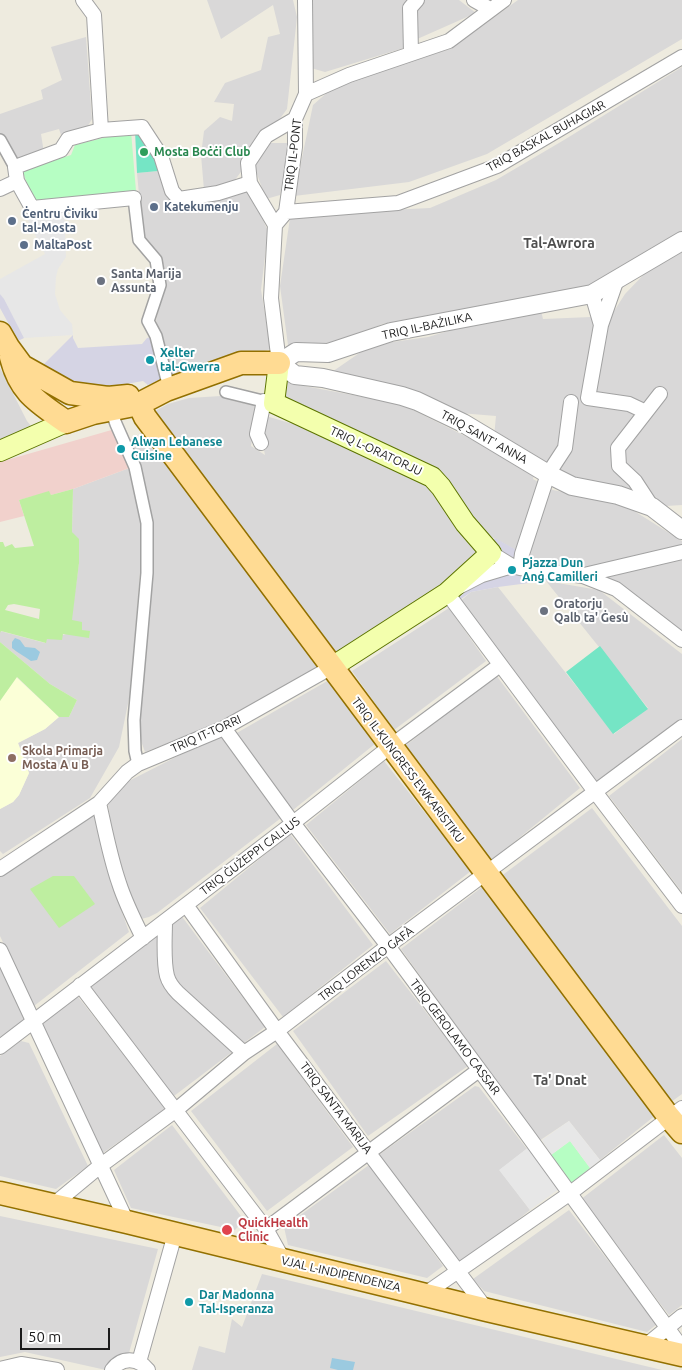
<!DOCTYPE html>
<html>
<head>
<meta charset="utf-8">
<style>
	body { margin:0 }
	#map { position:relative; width:682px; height:1370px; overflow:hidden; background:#eeebdf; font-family:Ubuntu,sans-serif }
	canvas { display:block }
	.scale { position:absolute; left:20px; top:1328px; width:90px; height:22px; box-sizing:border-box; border:2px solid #1b1b1b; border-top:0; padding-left:6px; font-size:15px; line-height:18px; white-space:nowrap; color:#1b1b1b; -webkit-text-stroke:4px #fff; paint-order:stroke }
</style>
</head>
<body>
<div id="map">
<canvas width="682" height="1370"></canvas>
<div class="scale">50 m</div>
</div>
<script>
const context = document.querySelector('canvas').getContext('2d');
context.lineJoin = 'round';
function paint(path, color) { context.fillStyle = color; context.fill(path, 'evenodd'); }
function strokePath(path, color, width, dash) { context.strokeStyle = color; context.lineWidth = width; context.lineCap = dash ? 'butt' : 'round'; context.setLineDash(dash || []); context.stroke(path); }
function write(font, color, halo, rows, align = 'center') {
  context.font = font + ' Ubuntu,sans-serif'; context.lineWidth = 4; context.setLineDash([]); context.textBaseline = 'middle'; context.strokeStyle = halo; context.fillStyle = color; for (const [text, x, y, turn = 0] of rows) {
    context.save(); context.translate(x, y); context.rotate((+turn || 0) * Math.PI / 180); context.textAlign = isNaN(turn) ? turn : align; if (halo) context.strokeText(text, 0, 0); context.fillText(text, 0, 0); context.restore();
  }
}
paint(new Path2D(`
	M207,0h86l4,17 -10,92 -55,75 -28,6 -3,-35 3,-24 16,-14 12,4 2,-17 -20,-2 11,-19 36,-13 7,-33 12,-3 -7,-29 -52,34z
	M309,0h150l17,13 -61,27 -11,8 -79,24 -14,-4z
	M518,0h164v39l-195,115 -78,28 -115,14 19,-91 25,-22 112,-34z
	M86,37l6,82 -6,10 -25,6 -2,-6 -18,5 3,19 -29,8 -15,-26v-21l43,-15 -2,-9 21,-10 -11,-33z
	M682,67v164l-37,24 -50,30 -213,39 -39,18 -55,3 -8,-59 10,-68 15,-4 125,-6 66,-28 68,-40z
	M264,143h26l-10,52 -14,4 -13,-36z
	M158,171l10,22 80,-5 20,43 -7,59 10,59 -101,29 -14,-58 10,-38 -4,-25 -19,-20 -6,-64z
	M682,251v254l-16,1 -31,-25 -5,13 -49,-12 -87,-45 2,-21 -36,-3 -131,-39 42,-29 57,-8 84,-25 29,-1 2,8 48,-2 18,2 16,-25 26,-27z
	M0,368l27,53 4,5 -31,18z
	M283,382l118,22 134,67 -2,8 20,11 70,14 59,37v91l-89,-65 -50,-2 -73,-40 -31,-52 -159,-71z
	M221,396l13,5 23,5 -6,40 14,9 -4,-21 5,-18 27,8 137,61 51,68 -72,60 -74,44 -185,-243 18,-10 21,-6z
	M145,431l176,237 -104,57 -72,27 -9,-25 3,-38 11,-88 3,-42 -3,-39 -23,-79z
	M132,467l11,69 -13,158 -11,53 -29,51 -87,56 -3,-3v-42l13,-7 6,-7 10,-22 -11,-30 27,-14 14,-12h10l8,-17 -27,-16 -50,-42v-11l45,12 2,-4 35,-9 -11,-10 8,-57 -7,-31 1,-43z
	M546,581l53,9 83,64v66l-85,67 -139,-184 13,-11 27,-5 116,147 34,-26z
	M449,608l37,53 -92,69 -42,-59z
	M496,675l84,113 -89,73 -87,-114z
	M329,680l47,63 -83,67 -58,-76z
	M221,734l60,84 -124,95 -8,4 -8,2 -6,-8 -21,-64 -6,-43 15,-20z
	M682,739v153l-73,-96z
	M384,761l87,110 -81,63 -84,-109z
	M592,808l90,118v168l-11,8 -171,-225z
	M95,812l12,58 22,62 -95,74 -34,-70v-61z
	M290,834l83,111 -90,72 -83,-109z
	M482,887l175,227 -57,46 -31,-39 -30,20 -138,-192z
	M180,914l85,113 -91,69 -89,-111z
	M386,961l82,105 -100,70 -75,-105z
	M0,965l28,55 -28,17z
	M75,993l91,115 -63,45 -63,-132z
	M21,1041l8,2 59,123 -32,23 -56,-13v-120z
	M277,1044l76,103 -86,64 -76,-100z
	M475,1086l4,1 48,62 -27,21 30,40 -69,55 -85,-108z
	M172,1125l72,95 -9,10 -104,-22 -17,-38z
	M664,1135l18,23v147l-13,10 -89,-115z
	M369,1165l74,101 -16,12 -139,-33 -4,-18z
	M569,1210l88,114 -10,8 -163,-41 -11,-12z
	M0,1216l158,33 -29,104 -17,8 -6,9 -81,-18 -25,5z
	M262,1274l400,96h-470l7,-24 26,7 7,-34 10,8z`), '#d9d8d8');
paint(new Path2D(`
	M115,429l17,38 -59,22 -22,6 -2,-3 -30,8 5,16 -24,6v-60z`), '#f1d1cc');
paint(new Path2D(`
	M16,677l43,40 -14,12 -27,14 11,30 -10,22 -6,7 -13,7v-108z`), '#fbffd7');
paint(new Path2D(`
	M73,489l-1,43 7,7v24l-7,57 10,2v8l8,1 -1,7 -26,-4 -1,6 -15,-1 -1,4 -45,-12 -1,2v-91h3l2,5 7,-3 3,4 19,-2 -15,-46 30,-9 2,4zM14,604l26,5 -1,10 -34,-9 3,-5z
	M0,642l50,42 27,16 -8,17h-10l-42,-40 -17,24z
	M53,876h21l21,28 -36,24 -29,-39z`), '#beeea0');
paint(new Path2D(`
	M131,131l5,60 -102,11 -12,-32 49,-15 4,-10z
	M570,1141l20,27 -19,16 -20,-29z`), '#b6fec3');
paint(new Path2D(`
	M135,131l11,1 12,39 -21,2z
	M600,646l48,63 -35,25 -47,-62z`), '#75e5c5');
paint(new Path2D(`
	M64,208l2,49 -8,12 -2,8 -1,17 5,16 5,6 7,8 1,11 -49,3 -24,-44v-15l45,-25 -22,-43z
	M569,1121l31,39 -10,8 -20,-27 -19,14 -9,-15z
	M530,1146l29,43 -29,21 -31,-40z`), '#e7e7e7');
paint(new Path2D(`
	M0,294l4,5 20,39 -6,3 -18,-33z
	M73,335v3l5,10 64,-4 5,-6 9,-2 11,44 -19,5 -5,-4 -28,5 -26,-1 -14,-3 -33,-14 2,-4z
	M495,538l48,27 40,11 -85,11 -27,5 -22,16 -2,-15z`), '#d5d4e4');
paint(new Path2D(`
	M15,638l5,2 5,7 10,1 5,4 -3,8 -6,1c-7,-5 -13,-8 -19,-13v-6z
	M332,1358l23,4 -2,8h-15l-8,-2z`), '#9bcae0');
const pedestrian = new Path2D(`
	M0,140l15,27
	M134,198l5,42 17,20 4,25 -12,36 8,15 11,44
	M226,392l45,11
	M111,410l5,14 19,43 12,56v50l-13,147 1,31 3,13`);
const minor = new Path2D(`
	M83,0l11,15 7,115
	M305,0l1,94
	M474,0l16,9
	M411,53l-1,-45 7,-8
	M0,189l17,-8
	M134,198l-102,10 -15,-27 -2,-14 46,-17 7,-11 33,-9 41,-3 19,29 11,35 7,8 39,-6 32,-10
	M286,212l112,-9 99,-37 185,-109
	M275,225l-25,-42 -2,-20 18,-27 29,-17
	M617,279l-16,46 -13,73 41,6 17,8
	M592,294l9,31
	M279,363l-8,-65 4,-73 11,-13 9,-65v-28l11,-25 43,-19 100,-34 55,-41
	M261,443l-4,-9 7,-33
	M652,507l-17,-26 -16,-15 -1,-18 42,-54
	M491,553l21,13 8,2 63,8 33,13 66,51
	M512,566l-30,9 -35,18 149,200 86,113
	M520,568l2,-14 26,-80 17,-26 6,-46
	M584,575l98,-23
	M224,728l69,95 95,123 138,187 156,215
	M99,803c6,27 11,54 20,80 6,19 15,37 24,55
	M0,869l99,-66 28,-31 11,-8 86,-36 108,-61
	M186,905l91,126 210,279
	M165,921c0,16 -2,40 2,55 2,7 6,12 11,17l66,60
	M0,950l127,272
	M80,985l186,244 18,32
	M0,1047l293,-224 99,-78 108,-80
	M53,1205l47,-39 76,-56 68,-57 33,-22 111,-85 294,-219
	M266,1229l213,-159
	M425,1294l144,-100 113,-86
	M644,1347l38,-31
	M139,1362l36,-128
	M0,1369l21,-5 36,6
	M112,1370c9,-13 26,-13 36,0`);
const tertiary = new Path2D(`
	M682,241l-90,53 -201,38 -63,21 -32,-1 -17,11 16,12 28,3 79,18 15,5 46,22 85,51 24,12 46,9 34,12 30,23`);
const secondary = new Path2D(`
	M279,363l-5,40 158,74 9,10 24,36 26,30 -44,40 -115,74
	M0,451l66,-29`);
const primary = new Path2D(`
	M0,333l8,14 14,19 48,27 38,5 20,-2
	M11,357c9,36 27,45 55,65
	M139,404l6,13 524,700 13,15
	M66,422l27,-9 46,-9 27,-14 75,-27h38
	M0,1193l127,29 360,88 195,45`);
strokePath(pedestrian, '#a2a2a2', 14);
strokePath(minor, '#a2a2a2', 16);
strokePath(tertiary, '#a2a2a2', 20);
strokePath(secondary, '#5c7400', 22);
strokePath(primary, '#927000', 25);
strokePath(pedestrian, '#fff', 11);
strokePath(minor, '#fff', 14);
strokePath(tertiary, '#fff', 18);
strokePath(secondary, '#f3ffad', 20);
strokePath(primary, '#ffdb93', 22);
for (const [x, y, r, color] of [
	[144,152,5,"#2e9e5b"],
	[154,207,5,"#5c6f8a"],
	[12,221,5,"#5c6f8a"],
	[24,245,5,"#5c6f8a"],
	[101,281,5,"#6b7280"],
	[150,360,5,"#0f9aa8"],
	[121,449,5,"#0f9aa8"],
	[512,570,5,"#0f9aa8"],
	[544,611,5,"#6b7280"],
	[12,758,5,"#8d6e63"],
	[227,1230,6,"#e0444e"],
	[189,1302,5,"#0f9aa8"]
]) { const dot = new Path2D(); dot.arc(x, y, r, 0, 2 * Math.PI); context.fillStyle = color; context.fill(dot); strokePath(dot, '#fff', 2); }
write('12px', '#1b1b1b', '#fff', [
	["TRIQ BASKAL BUHAGIAR",546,136,-29],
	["TRIQ IL-PONT",293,155,-83],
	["TRIQ IL-BAŻILIKA",427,326,-12],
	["TRIQ SANT' ANNA",484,437,29],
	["TRIQ L-ORATORJU",376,451,25],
	["TRIQ IT-TORRI",206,734,-24],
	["TRIQ IL-KUNGRESS EWKARISTIKU",408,770,53],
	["TRIQ ĠUŻEPPI CALLUS",250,856,-37],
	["TRIQ LORENZO GAFÀ",366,964,-37],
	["TRIQ GEROLAMO CASSAR",455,1037,53],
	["TRIQ SANTA MARIJA",336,1108,53],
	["VJAL L-INDIPENDENZA",341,1274,13]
]);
write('bold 12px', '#27864d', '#fff', [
	["Mosta Boċċi Club",154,152]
], 'left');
write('bold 12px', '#4e5e75', '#fff', [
	["Katekumenju",164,207],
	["Ċentru Ċiviku",22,214],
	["tal-Mosta",22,228],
	["MaltaPost",34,245]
], 'left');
write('bold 12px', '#5b616d', '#fff', [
	["Santa Marija",111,274],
	["Assunta",111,288],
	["Oratorju",554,604],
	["Qalb ta' Ġesù",554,618]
], 'left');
write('bold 12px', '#0d838f', '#fff', [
	["Xelter",160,353],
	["tal-Gwerra",160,367],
	["Alwan Lebanese",131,442],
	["Cuisine",131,456],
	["Pjazza Dun",522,563],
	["Anġ Camilleri",522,577],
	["Dar Madonna",199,1295],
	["Tal-Isperanza",199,1309]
], 'left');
write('bold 12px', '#785e54', '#fff', [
	["Skola Primarja",22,751],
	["Mosta A u B",22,765]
], 'left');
write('bold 12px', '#be3a42', '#fff', [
	["QuickHealth",238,1223],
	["Clinic",238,1237]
], 'left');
write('bold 14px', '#4e4e4e', '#fff', [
	["Tal-Awrora",559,243],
	["Ta' Dnat",560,1080]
]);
</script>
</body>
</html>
